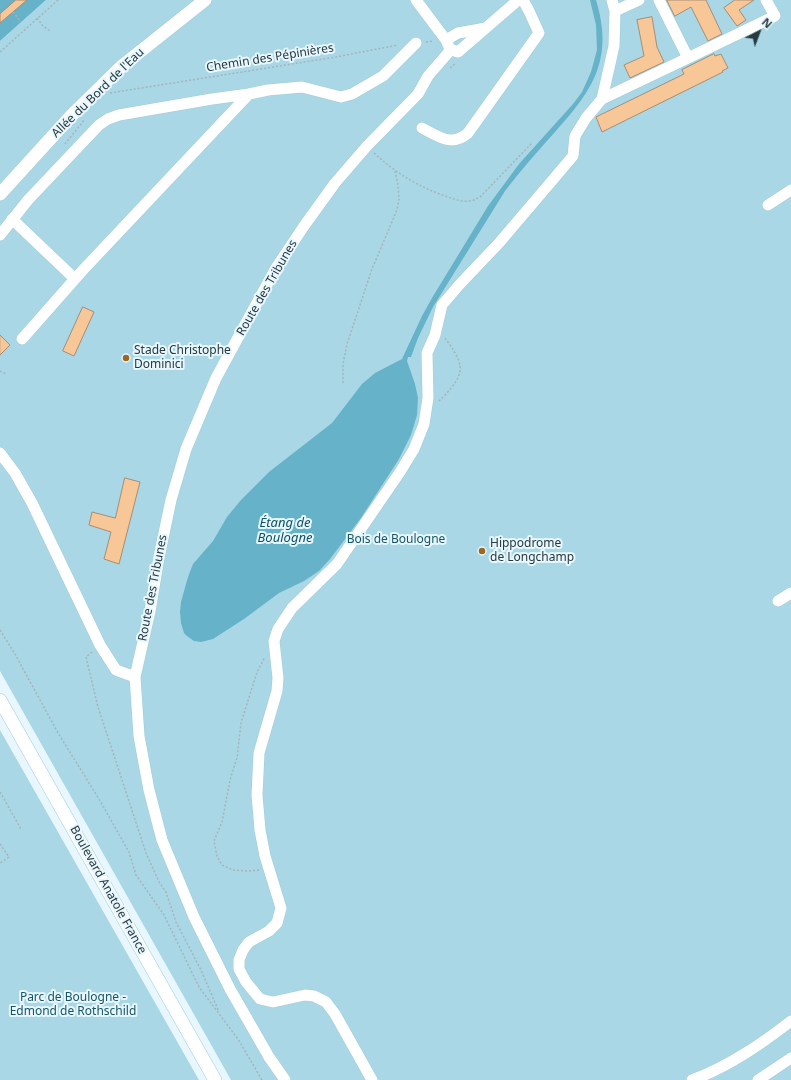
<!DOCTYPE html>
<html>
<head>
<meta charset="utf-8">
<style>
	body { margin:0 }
	#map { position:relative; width:791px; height:1080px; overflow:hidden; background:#e7f7fd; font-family:"Noto Sans",sans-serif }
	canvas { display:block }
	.north { position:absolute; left:739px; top:12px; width:40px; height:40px; -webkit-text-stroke:3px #e7f7fd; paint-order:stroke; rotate:42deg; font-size:11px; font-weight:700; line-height:16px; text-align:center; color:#28393e }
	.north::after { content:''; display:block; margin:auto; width:14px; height:18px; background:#28393e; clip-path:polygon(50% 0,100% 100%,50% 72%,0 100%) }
</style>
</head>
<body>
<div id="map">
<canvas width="791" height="1080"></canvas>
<div class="north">N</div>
</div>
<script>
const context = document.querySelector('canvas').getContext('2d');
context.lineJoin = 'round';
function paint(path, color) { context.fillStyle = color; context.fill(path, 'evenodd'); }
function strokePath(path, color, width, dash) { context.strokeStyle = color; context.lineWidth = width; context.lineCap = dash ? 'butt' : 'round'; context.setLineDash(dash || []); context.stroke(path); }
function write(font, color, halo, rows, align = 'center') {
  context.font = font + ' "Noto Sans",sans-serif'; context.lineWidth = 4; context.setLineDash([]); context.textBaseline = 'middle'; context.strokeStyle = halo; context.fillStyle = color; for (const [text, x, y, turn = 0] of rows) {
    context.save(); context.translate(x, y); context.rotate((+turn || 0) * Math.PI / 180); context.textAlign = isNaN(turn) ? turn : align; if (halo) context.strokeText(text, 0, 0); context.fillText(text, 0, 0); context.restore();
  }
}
paint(new Path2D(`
	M46,0h745v1080h-560l-231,-409v-630z
	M0,730l199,350h-199z`), '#a9d7e6');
paint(new Path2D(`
	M0,0h46l-46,41z
	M590,0h6c18,59 -3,90 -41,132 -17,19 -34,38 -50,59l-72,116 -15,31 -7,19h-3l-1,4 8,23 3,14 -1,17 -6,20 -12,24 -38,59 -31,41 -11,12 -15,10 -25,12 -35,26 -31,20 -12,3 -7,-1 -7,-5 -3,-3 -3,-10 -1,-11 1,-10 7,-25 5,-13 20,-23 14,-24 14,-17 28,-28 63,-49 30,-39 13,-11 27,-14 20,-43 10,-18 56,-92 31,-42 54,-60 9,-12 9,-20 6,-22 -1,-25z`), '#66b2c8');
const building = new Path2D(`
	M16,0h11l-27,23v-9z
	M667,0h39l16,34 -14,7 -17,-34 -16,9z
	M735,0h19l-15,10 7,10 -9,6 -13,-18z
	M652,17l5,30 7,15 -34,16 -6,-13 20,-9 -7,-36z
	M714,54l1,2 6,-2 7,14 -6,3 1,1 -121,60 -6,-15 88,-43 -2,-4z
	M83,307l11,5 -20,44 -11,-5z
	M0,335l10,10 -10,10z
	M125,478l15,4 -21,82 -15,-5 7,-27 -22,-7 3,-13 23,6z`);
paint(building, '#f7c798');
strokePath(building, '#a88d75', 1);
const minor = new Path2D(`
	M416,0l30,40
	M612,0l3,11
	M486,28l-28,5 -12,7 4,9 8,3 59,-51 1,-1
	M688,58l87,-42 -9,-16
	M602,99l12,-53 1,-35 24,-11
	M422,128c17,9 30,19 46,5l71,-100 -10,-22 -6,-11
	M768,205l23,-15
	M12,219l63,60
	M0,235l28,-35 71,-75 9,-6 11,-4 93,-16 37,-5
	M22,339l60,-68 167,-177 19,-4 34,-3 39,10 11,-3 31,-18 33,-33
	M0,453l15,20 17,30 68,142 16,25 19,7
	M778,601l13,-8
	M285,1080l-16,-23 -39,-68 -36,-72 -32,-77 -13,-50 -10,-54 -4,-59 15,-66 9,-54 12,-57 15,-51 30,-71 60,-110 28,-42 31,-43 32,-37 51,-52 10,-18 20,-23 2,-4
	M372,1080l-37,-66 -9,-12 -12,-6 -9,-1 -32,7 -13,-3 -14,-17 -7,-13v-9l4,-10 6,-8 20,-11 8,-8 4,-15 -16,-52 -5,-26 -3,-35 2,-42 18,-62 1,-13 -4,-37 4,-12 14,-21 45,-44 63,-92 14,-23 10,-25 4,-26 -1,-45 8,-18 7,-30 18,-21 39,-41 74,-87 2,-20 11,-18 16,-19 86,-41 -29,-58
	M692,1080c36,-13 69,-36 99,-59
	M758,1080l33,-22`);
const major = new Path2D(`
	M0,194l71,-78 51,-50 83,-66
	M0,700l215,380`);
strokePath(minor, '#a2ccd9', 12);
strokePath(major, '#a2ccd9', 14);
strokePath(new Path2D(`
	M13,12l8,10
	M37,18l6,8 7,5
	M426,42l8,-1
	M0,52l58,-52
	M450,68l6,-5
	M110,93l226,-36 62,-12
	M65,144l20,-25
	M374,153c22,20 44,34 74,44 6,2 13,5 21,4 4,0 7,-2 11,-4l52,-54
	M0,371l6,3
	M343,383v-19l4,-20 25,-75 25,-59 2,-11 -1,-14 -3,-14
	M439,401c8,-8 23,-22 21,-35 -1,-9 -10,-21 -15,-28
	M0,630l15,24 43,79 41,66 30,53 7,23 28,40 35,72 39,52 24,41
	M92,652l-6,5 12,50 48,146 13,29 7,10 10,30 25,48 18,42
	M0,792l21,37
	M0,844l9,13 -9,6
	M259,870l-10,1 -16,-1 -11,-5 -5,-9 -3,-15 8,-19 8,-42 7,-22 4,-35 16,-51 8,-15`), '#a4b4ba', 1.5, [2, 2]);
strokePath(minor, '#fff', 11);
strokePath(major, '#fff', 13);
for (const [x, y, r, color] of [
	[126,358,4,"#9e6523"],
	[482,551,4,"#9e6523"]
]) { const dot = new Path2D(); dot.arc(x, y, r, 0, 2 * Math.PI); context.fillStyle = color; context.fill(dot); strokePath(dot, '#e7f7fd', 1.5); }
write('12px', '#28393e', '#e7f7fd', [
	["Chemin des Pépinières",270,58,-9],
	["Allée du Bord de l'Eau",98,93,-44],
	["Route des Tribunes",267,288,-60],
	["Route des Tribunes",153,588,-79],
	["Boulevard Anatole France",108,890,61]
]);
write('12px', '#28393e', '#e7f7fd', [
	["Stade Christophe",134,351],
	["Dominici",134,365],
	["Hippodrome",490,544],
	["de Longchamp",490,558]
], 'left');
write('12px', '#165566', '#e7f7fd', [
	["Bois de Boulogne",396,540],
	["Parc de Boulogne -",73,998],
	["Edmond de Rothschild",73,1012]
]);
write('italic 13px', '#0e5060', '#e7f7fd', [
	["Étang de",285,523],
	["Boulogne",285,538]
]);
</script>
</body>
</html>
